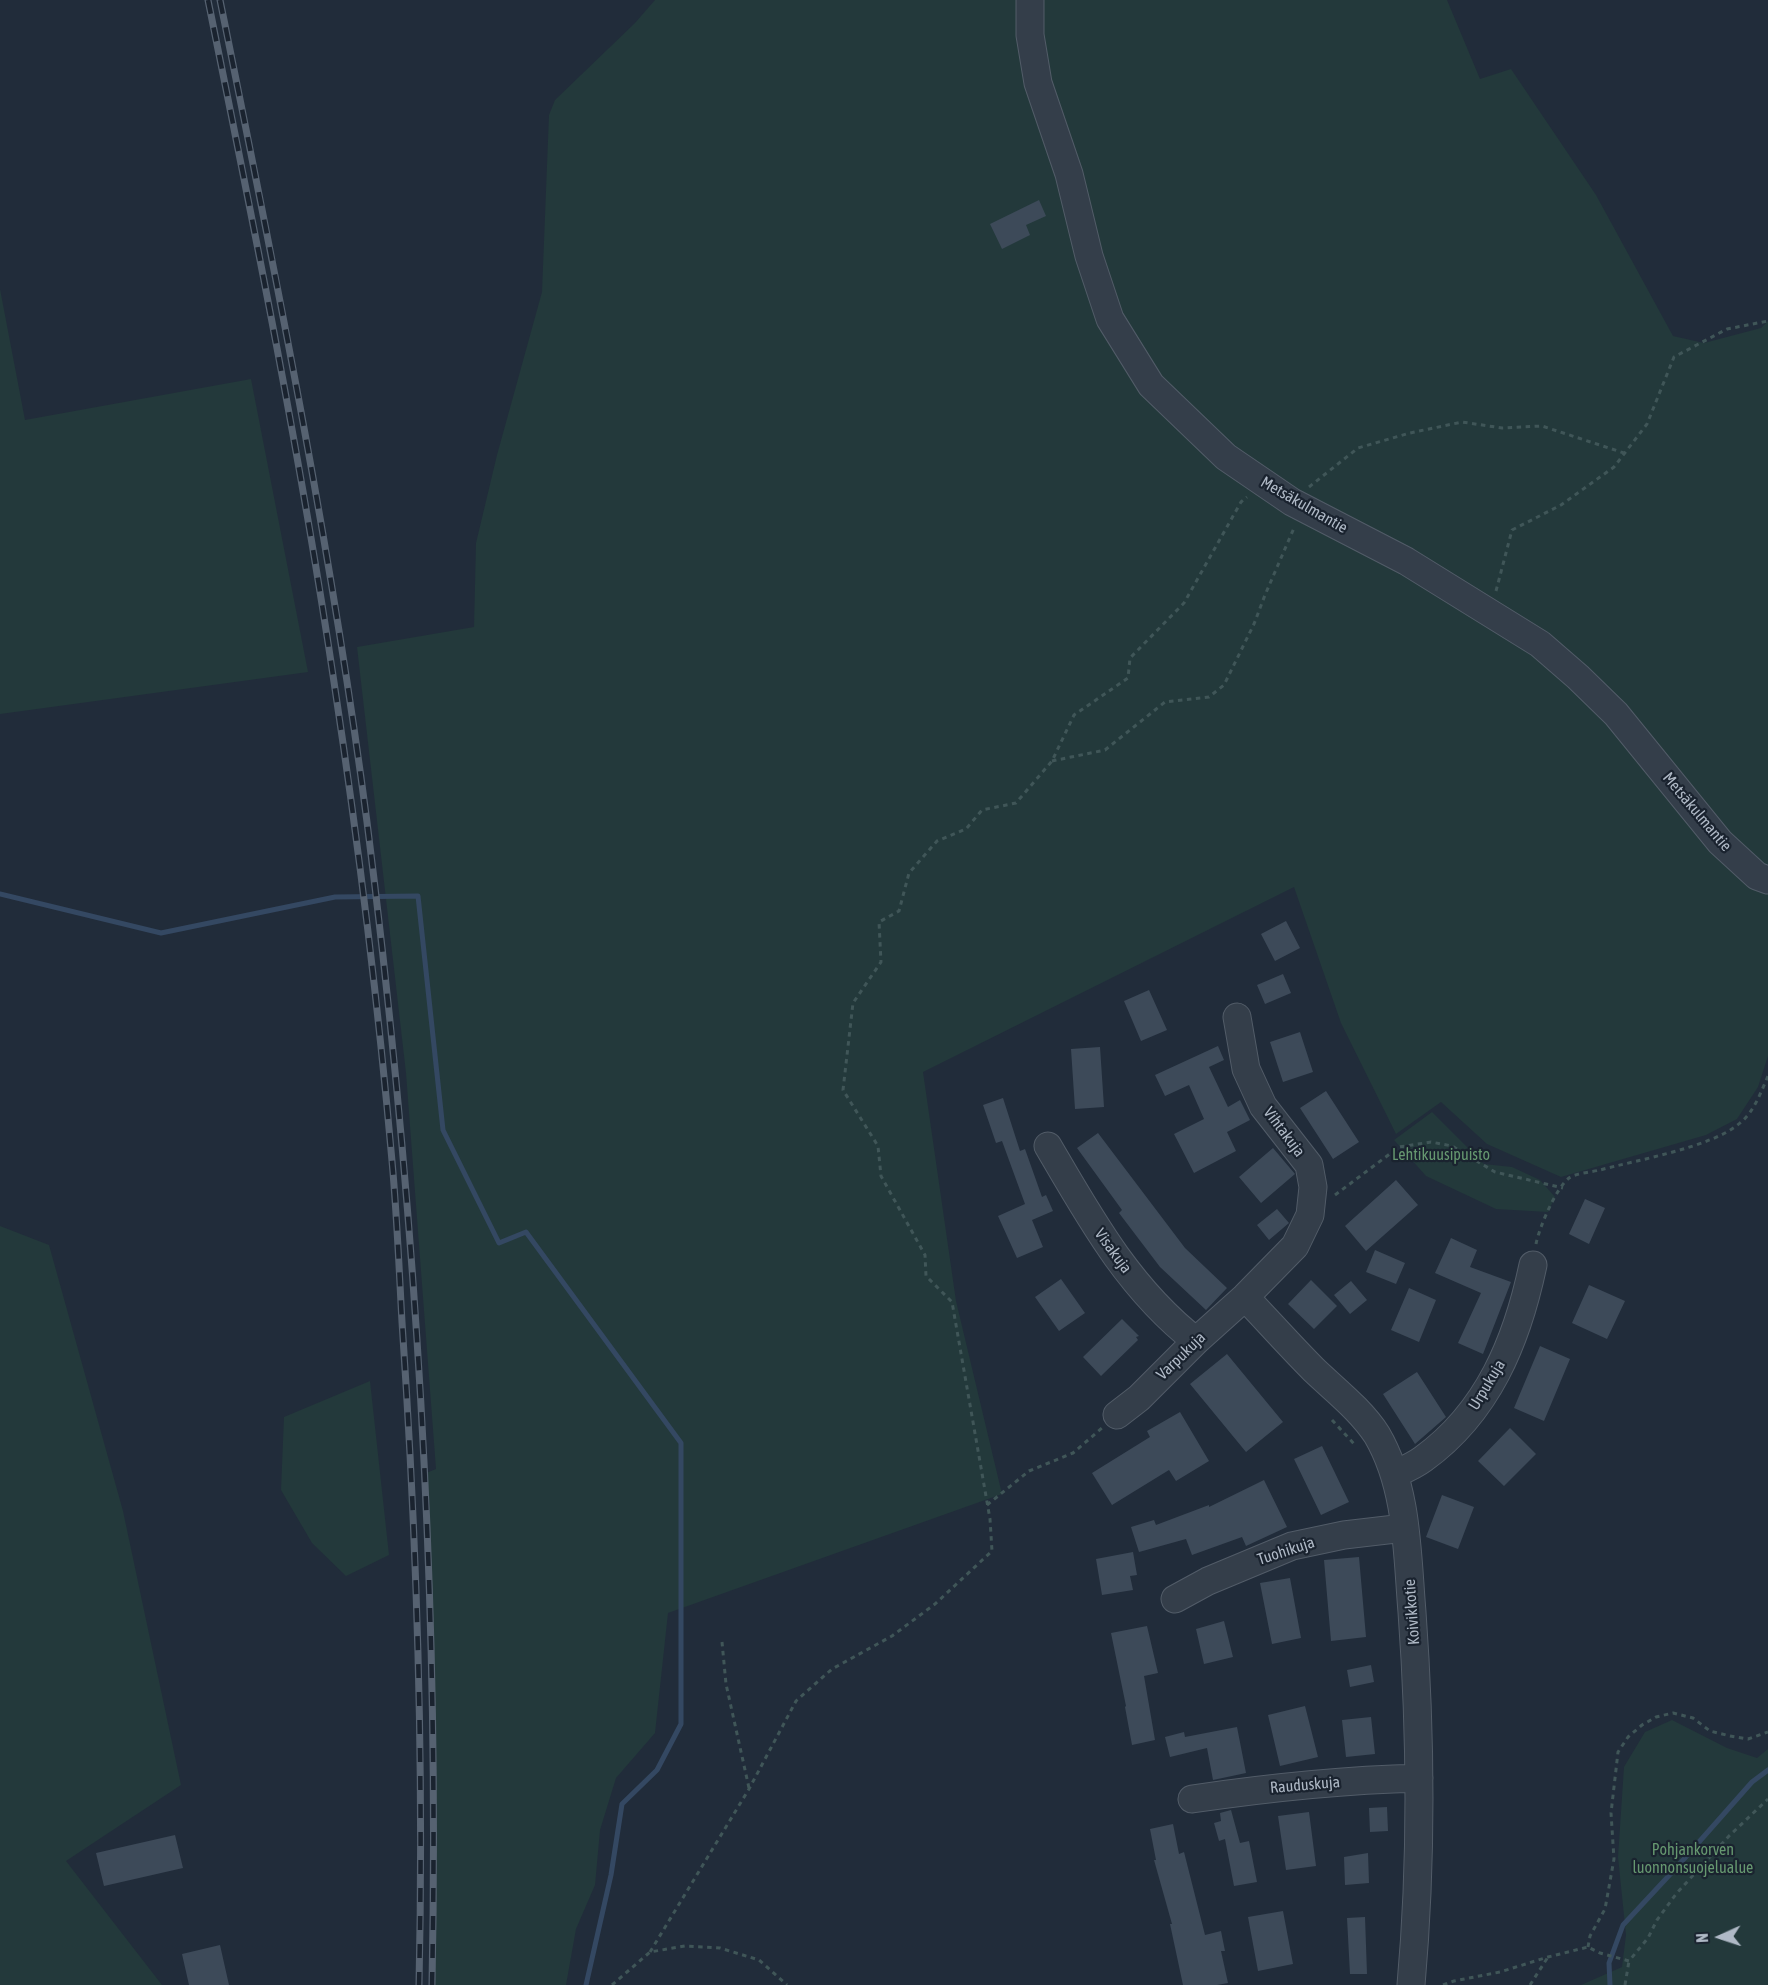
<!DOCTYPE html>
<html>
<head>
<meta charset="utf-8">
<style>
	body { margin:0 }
	#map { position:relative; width:1768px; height:1985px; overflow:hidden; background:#212c3a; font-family:"Asap Condensed",sans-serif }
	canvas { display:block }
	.north { position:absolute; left:1690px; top:1907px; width:60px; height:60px; -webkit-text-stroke:4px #1a232f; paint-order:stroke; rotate:267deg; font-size:16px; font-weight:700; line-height:24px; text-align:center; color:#afb9c6 }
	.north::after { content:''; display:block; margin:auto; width:21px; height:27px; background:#afb9c6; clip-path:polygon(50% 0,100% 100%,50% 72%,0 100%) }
</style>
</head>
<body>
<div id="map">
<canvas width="1768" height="1985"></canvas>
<div class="north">N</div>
</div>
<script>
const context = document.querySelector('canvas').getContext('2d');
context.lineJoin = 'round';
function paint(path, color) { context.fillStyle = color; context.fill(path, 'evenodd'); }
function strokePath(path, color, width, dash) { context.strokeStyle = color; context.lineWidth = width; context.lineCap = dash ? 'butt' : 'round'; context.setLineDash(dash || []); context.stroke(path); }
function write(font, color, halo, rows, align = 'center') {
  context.font = font + ' "Asap Condensed",sans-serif'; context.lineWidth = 4.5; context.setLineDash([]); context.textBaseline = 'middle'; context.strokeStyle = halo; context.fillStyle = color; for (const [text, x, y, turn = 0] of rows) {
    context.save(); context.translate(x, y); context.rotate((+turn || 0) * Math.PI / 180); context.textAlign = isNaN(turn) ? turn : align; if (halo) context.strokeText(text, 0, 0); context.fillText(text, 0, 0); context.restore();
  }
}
paint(new Path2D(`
	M655,0h792l33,79 31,-10 85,126 77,141 31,7 57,-15 7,-7v735l-10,31 -21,32 -31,16 -145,42 -74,-33 -46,-42 -45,32 -55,-111 -47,-136 -371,185 33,229 46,193 -334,119 -13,120 -39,45 -16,52 -5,55 -19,44 -10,56h-134l2,-249 -8,-263 10,-4 -30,-396 -49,-426 117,-20 2,-84 21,-88 45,-163 7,-177 6,-15 80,-77z
	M0,289l25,131 226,-41 57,293 -308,42z
	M1432,1112l52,52 28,3 28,13 15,17 -7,15 -52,-3 -70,-33 -32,-36z
	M0,1226l49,19 74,266 58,274 -115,76 96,124h-162z
	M370,1381l19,174 -43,21 -34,-33 -31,-53 3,-73z
	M1672,1720l55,28 30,10 11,-9v236h-187l41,-18 4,-32 -8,-78 6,-90 21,-35z`), '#23393b');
strokePath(new Path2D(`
	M0,894l161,39 174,-36 83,-1 25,234 56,113 27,-11 155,211v281l-24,46 -35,34 -11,71 -25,110
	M1610,1985l-1,-22 14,-38 53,-57 76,-86 16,-12`), '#344862', 5);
paint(new Path2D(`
	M1039,200l7,16 -20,9 4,10 -28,14 -12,-25z
	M1286,921l14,27 -25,13 -14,-27z
	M1283,974l8,19 -26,11 -8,-19z
	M1149,990l18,40 -26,11 -17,-40z
	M1300,1032l13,40 -30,10 -13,-40z
	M1218,1046l6,14 -15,7 19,40 12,-7 10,20 -23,12 9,19 -42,22 -20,-39 30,-15 -15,-34 -24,11 -10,-21z
	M1100,1047l4,60 -29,2 -4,-60z
	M1326,1091l33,51 -26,17 -33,-51z
	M1003,1098l17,53 5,-2 17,48 4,-2 7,16 -21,9 11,27 -26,11 -19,-42 27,-12 -23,-63 -6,2 -13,-38z
	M1098,1133l87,115 42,40 -21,22 -46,-43 -41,-54 3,-3 -45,-62z
	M1273,1148l22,26 -34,29 -22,-26z
	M1396,1180l22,25 -52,46 -21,-25z
	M1585,1199l20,9 -16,36 -20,-10z
	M1277,1209l12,14 -20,17 -12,-15z
	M1451,1238l26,12 -7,17 41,15 -28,72 -25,-11 23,-50 -46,-20z
	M1375,1250l30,13 -9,21 -30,-12z
	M1061,1279l24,34 -26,18 -24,-34z
	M1311,1280l26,26 -23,23 -26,-25z
	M1351,1281l16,19 -17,14 -16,-19z
	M1589,1285l36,16 -18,38 -35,-16z
	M1409,1288l27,12 -17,42 -28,-12z
	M1122,1319l17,17 -3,1 2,3 -37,36 -18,-19z
	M1540,1346l30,13 -26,62 -30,-13z
	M1227,1354l56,68 -37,30 -56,-68z
	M1417,1372l29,45 -31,27 -32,-50z
	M1180,1412l29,49 -33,20 -7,-11 -57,35 -20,-32 58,-36 -3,-6z
	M1510,1428l26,26 -32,32 -26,-25z
	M1322,1446l27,56 -28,13 -27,-56z
	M1264,1480l23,47 -41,19 -4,-9 -50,18 -6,-16 -47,13 -8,-25 23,-7 2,5 53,-20v2z
	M1442,1495l32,12 -16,42 -32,-12z
	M1133,1552l4,23 -7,1 3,14 -31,5 -6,-36z
	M1359,1557l7,80 -35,4 -7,-81z
	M1290,1578l11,60 -29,6 -12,-61z
	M1224,1621l9,36 -29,7 -8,-35z
	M1147,1626l11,47 -14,3 11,64 -23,5 -7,-38 1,-1 -15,-73z
	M1371,1665l3,17 -24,5 -3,-17z
	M1305,1706l13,51 -38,9 -12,-51z
	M1371,1717l4,37 -29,3 -4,-37z
	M1237,1727l9,46 -33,7 -6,-32 -37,9 -5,-20 19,-5 1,5z
	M1387,1807l1,24 -18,1 -1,-24z
	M1231,1810l9,33 9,-2 8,41 -23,4 -9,-47 -6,2 -5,-18 7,-2 -1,-8z
	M1309,1812l7,54 -30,4 -8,-54z
	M1173,1824l6,30 5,-2 21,83 16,-4 4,20h-4l7,32 -11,2h-34l-13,-61h2l-18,-64h2l-6,-31z
	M175,1835l8,33 -79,18 -8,-33z
	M1368,1853l1,30 -24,2 -1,-28z
	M1283,1911l10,53 -35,7 -10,-54z
	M1365,1917l2,57h-17l-3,-56z
	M220,1945l9,40h-40l-7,-31z`), '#3d4a59');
const minor = new Path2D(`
	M1030,0v35l8,48 31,91 20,82 21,63 41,66 75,72 66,45 114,59 134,83 38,33 38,37 104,128 37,34 11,4
	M1048,1146c42,72 81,143 148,195
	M1245,1297c23,24 45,49 69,73 21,20 47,40 63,65 31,53 30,118 35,177 9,124 10,249 -1,373
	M1117,1415l22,-17 57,-57 49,-44 50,-51 15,-31 3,-28 -4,-22 -46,-59 -17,-37 -9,-52
	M1395,1474c9,-4 20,-9 28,-15 65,-47 94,-118 110,-194
	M1175,1599l33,-18 84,-35 52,-11 60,-7
	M1192,1799c75,-11 150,-19 227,-21`);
strokePath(minor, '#525c68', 29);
strokePath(new Path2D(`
	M1309,487l49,-39 52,-15 52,-11 40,6 40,-2 82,27
	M1496,591l16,-61 49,-25 53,-38 33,-43 27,-67 53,-28 41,-8
	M1052,761l53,-11 60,-48 44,-5 15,-12 30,-61 11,-29 29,-67
	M1335,1195l64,-48 32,-5 21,4 43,26 68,16
	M1536,1244c3,-16 20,-56 33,-66 7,-5 23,-6 31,-8 37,-10 113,-23 140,-47 14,-11 21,-31 28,-47
	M1332,1420l24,26
	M987,1505l42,-34 44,-18 29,-25
	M722,1642l4,42 23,104
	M1588,1947l2,-11 15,-27 9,-50 -3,-46 7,-61 10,-15 14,-12 14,-8 17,-4 20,5 17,13 20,5 18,3 20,-7
	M650,1952l99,-163 47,-88 36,-32 60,-33 43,-32 57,-53 -2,-32 -38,-217 -26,-26 -1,-21 -44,-79 -3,-30 -35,-56 10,-87 28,-41 -2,-40 20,-11 10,-38 28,-32 29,-12 16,-19 34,-7 36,-42 22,-46 54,-37 2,-20 54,-55 57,-101 6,-5
	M612,1985l38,-33 35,-6 35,2 39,12 28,25
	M1443,1985l11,-4 46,-9 48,-15 40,-10 12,6 29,8 19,-23 9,-18 19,-26 53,-58 39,-37
	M1530,1985l18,-28
	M1625,1985l4,-24`), '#405658', 3, [4.5, 4.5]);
strokePath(minor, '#343e4a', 27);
const rail = new Path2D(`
	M208,0c46,227 92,453 126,682 24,159 44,319 58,479 5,54 7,107 10,161 15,220 22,442 17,663
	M220,0c55,272 111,546 147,822 49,386 73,774 65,1163`);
strokePath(rail, '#566271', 7);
strokePath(rail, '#1a232f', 4.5, [14]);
write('16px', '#afb9c6', '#1a232f', [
	["Metsäkulmantie",1304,505,30],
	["Metsäkulmantie",1697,812,50],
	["Vihtakuja",1284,1132,53],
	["Visakuja",1113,1251,54],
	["Varpukuja",1181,1356,-44],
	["Urpukuja",1487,1385,-59],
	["Tuohikuja",1286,1551,-18],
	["Koivikkotie",1412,1612,-94],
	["Rauduskuja",1305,1785,-5]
]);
write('16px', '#669870', '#1a232f', [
	["Lehtikuusipuisto",1441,1155],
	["Pohjankorven",1693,1850],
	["luonnonsuojelualue",1693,1868]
]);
</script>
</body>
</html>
